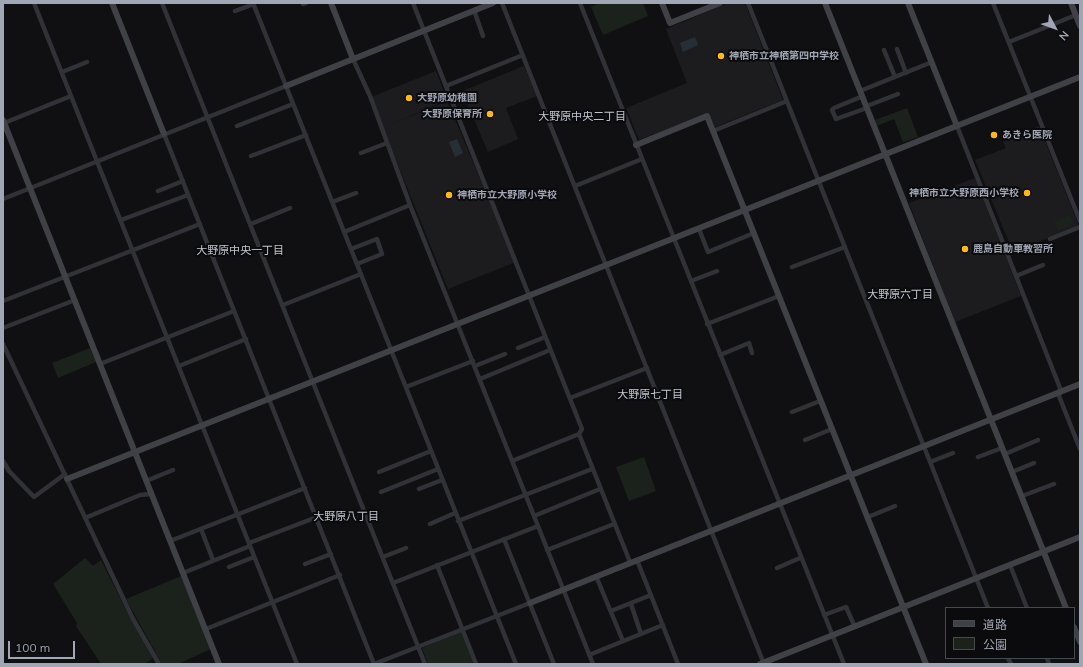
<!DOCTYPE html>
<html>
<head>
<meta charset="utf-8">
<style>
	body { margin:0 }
	#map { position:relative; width:1083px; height:667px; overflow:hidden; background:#101012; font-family:Mulish,"Noto Sans JP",sans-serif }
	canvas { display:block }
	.frame { position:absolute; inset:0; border:4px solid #a0a6b4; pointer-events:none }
	.legend { position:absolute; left:945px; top:607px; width:130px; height:52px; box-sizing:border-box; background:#0b0b0d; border:1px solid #474950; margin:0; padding:5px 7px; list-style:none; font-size:12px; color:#a0a6b4 }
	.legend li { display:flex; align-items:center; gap:8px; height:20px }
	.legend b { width:20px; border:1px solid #474950 }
	.north { position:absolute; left:1035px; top:8px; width:40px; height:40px; -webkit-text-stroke:3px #0b0b0d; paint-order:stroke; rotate:131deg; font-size:11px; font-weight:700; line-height:16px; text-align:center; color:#a0a6b4 }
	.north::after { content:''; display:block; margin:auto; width:14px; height:18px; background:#a0a6b4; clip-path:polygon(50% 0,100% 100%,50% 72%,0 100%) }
	.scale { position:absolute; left:8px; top:641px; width:67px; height:18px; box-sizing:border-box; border:2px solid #a0a6b4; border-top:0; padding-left:5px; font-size:12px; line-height:14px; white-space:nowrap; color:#a0a6b4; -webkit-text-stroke:3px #0b0b0d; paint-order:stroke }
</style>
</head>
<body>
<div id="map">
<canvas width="1083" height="667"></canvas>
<div class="frame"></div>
<ul class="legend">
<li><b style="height:5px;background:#3f4147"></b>道路</li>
<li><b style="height:11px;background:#1a221b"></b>公園</li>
</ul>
<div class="north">N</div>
<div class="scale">100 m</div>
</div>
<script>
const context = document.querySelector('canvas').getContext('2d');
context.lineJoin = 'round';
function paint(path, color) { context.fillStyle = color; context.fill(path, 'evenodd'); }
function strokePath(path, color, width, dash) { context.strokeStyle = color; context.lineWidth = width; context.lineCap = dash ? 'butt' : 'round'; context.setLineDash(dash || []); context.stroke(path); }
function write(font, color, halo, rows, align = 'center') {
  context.font = font + ' Mulish,"Noto Sans JP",sans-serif'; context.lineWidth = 4; context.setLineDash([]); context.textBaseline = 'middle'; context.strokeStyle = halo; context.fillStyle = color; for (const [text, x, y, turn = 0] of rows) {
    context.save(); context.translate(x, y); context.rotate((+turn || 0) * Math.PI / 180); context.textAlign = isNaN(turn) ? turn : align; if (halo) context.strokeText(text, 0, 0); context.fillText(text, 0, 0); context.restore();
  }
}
paint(new Path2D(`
	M728,3h17l38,97 -68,27 -7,-14 -69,27 -13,-32 61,-25 -21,-54z
	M524,66l13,30 -31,12 12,31 -30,13 -26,-61z
	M436,71l11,29 -64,28 -12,-31z
	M447,101l69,161 -68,27 -65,-161z
	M1039,126l40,100 -66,26 -38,-92 31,-12 -3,-6z
	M975,178l46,118 -66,26 -46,-119z`), '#1c1c1f');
paint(new Path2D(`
	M600,3h43l5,13 -45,19 -12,-28z
	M907,108l11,29 -15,5 -9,-23 -17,7 -2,-6z
	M1070,215l3,9 -15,7 -4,-9z
	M90,348l6,14 -38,16 -6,-15z
	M644,457l12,34 -27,10 -13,-34z
	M85,558l8,8 8,-6 29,58 23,40 -8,6h-44l-25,-38 1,-3 -24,-39z
	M181,576l30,73 -33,15h-16l-36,-65z
	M461,632l12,30 -6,2h-39l-6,-16z`), '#1a221b');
paint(new Path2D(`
	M695,37l3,8 -15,7 -3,-9z
	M457,139l6,14 -8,4 -6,-15z`), '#262f36');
strokePath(new Path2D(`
	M34,3l263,661
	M162,3l263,661
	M253,3l263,661
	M413,3l169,426 -3,5 51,128
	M502,3l262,661
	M580,3l264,661
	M748,3l240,605
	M993,3l87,218
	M303,4l3,-1
	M474,10l9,26
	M235,11l19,-7
	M1009,42l67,-27
	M897,49l9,24
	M884,50l11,27
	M353,59l17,37 40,109 183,459
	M62,72l25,-10
	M446,86l77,-31
	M860,91l72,-29
	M863,96l-29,12 -2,2 4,9 31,-11
	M867,106l31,-12
	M4,123l67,-27
	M237,126l56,-22
	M957,126l103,262 -1,8 21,53
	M713,131l74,-30
	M164,134l210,530
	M361,153l26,-10
	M251,156l55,-21
	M575,186l67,-27
	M158,191l25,-10
	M3,199l283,-113
	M332,202l24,-9
	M121,220l67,-25
	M251,224l39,-16
	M699,229l9,23 46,-19
	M344,232l66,-27
	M1050,239l30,-12
	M351,249l26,-10 5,15 -25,10
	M792,267l53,-20
	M1016,276l27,-11
	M691,281l26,-10
	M3,301l197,-77
	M283,305l78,-31
	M707,324l72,-28
	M3,328l72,-28
	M3,344l130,275 26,45
	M518,348l27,-11
	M720,355l29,-12 3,10
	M100,364l134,-53
	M179,366l67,-27
	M475,366l30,-12
	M480,379l70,-29
	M406,387l67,-26
	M570,398l77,-30
	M792,412l28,-11
	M805,440l27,-11
	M1005,454l33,-14
	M978,457l24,-9
	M3,461l6,10 25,26 31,-23
	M512,461l67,-27
	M930,462l23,-9
	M379,472l52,-21
	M1012,472l22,-9
	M146,481l27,-11
	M419,489l23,-9
	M381,492l57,-23
	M1022,496l32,-12
	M534,516l66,-27
	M868,517l27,-11
	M85,518l55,-23 11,-1
	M458,521l134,-52
	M430,524l25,-11
	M201,529l12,31
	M504,539l50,125
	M170,541l135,-53
	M249,543l68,-26
	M547,550l67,-26
	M383,557l23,-9
	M637,560l41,104
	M305,564l26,-10
	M437,565l39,99
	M1010,565l17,43
	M229,567l25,-10
	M777,568l23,-10
	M183,573l67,-27
	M596,576l27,65
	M393,583l145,-57
	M631,604l10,30
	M611,611l40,-16
	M824,615l22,-8 9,20
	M206,629l134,-54
	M589,655l74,-30
	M1008,658l3,6
	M1047,658l2,6
	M374,664l156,-61`), '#313237', 4.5);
strokePath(new Path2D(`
	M112,3l52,131
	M331,3l22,56
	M662,3l8,20 50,-20
	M825,3l241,605
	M908,3l49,123
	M1071,3l9,23
	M286,86l207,-83
	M3,120l216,544
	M636,145l71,-29 219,548
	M67,479l1013,-402
	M530,603l550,-219
	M1074,627l6,15
	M760,664l320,-127`), '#3f4147', 6);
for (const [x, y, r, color] of [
	[721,56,4,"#ffb71b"],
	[409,98,4,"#ffb71b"],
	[490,114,4,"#ffb71b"],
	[994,135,4,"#ffb71b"],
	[1027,193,4,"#ffb71b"],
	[449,195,4,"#ffb71b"],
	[965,249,4,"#ffb71b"]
]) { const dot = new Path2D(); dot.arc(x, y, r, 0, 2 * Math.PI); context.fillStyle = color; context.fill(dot); strokePath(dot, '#0b0b0d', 1.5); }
write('bold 10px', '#a0a6b4', '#0b0b0d', [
	["神栖市立神栖第四中学校",729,56],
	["大野原幼稚園",417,98],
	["大野原保育所",482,114,"right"],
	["あきら医院",1002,135],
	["神栖市立大野原西小学校",1019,193,"right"],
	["神栖市立大野原小学校",457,195],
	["鹿島自動車教習所",973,249]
], 'left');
write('11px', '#c1c5d0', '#0b0b0d', [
	["大野原中央二丁目",582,117],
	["大野原中央一丁目",240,251],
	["大野原六丁目",900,295],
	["大野原七丁目",650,395],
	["大野原八丁目",346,517]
]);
</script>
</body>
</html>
